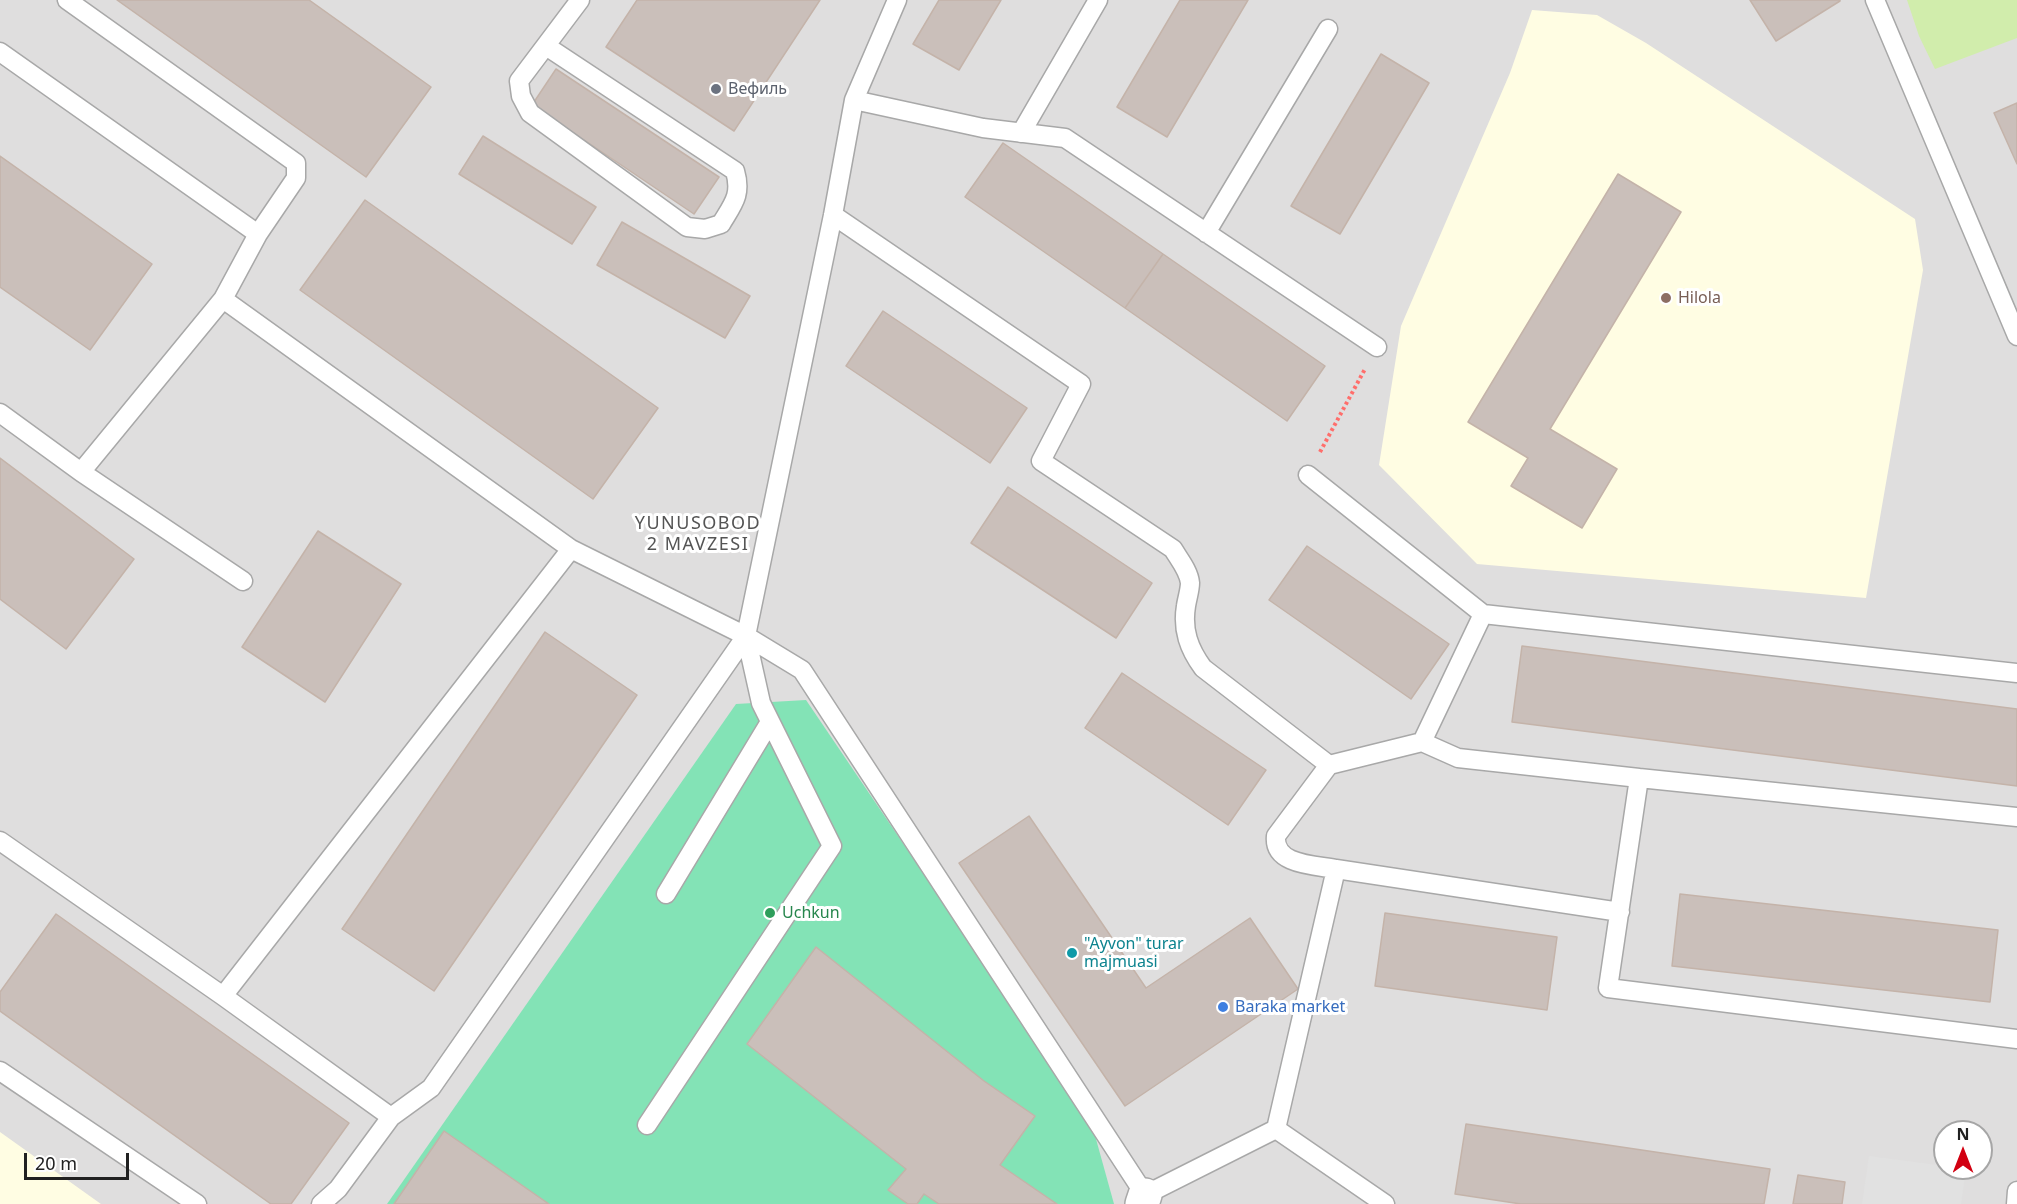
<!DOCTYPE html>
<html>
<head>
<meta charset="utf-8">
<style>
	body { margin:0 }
	#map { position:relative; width:2017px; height:1204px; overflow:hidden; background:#f2ede7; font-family:"Noto Sans",sans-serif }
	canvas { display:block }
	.north { position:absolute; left:1933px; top:1120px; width:60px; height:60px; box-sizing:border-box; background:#fff; border:2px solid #a6a6a6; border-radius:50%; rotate:0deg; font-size:16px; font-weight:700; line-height:24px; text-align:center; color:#212121 }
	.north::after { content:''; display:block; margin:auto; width:21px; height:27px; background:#d20011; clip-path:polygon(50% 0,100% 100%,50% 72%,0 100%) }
	.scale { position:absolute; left:24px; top:1153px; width:105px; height:27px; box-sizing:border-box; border:3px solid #212121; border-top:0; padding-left:8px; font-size:18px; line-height:21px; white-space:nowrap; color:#212121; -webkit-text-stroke:4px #fff; paint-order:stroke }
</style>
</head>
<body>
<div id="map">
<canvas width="2017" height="1204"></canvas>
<div class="north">N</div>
<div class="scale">20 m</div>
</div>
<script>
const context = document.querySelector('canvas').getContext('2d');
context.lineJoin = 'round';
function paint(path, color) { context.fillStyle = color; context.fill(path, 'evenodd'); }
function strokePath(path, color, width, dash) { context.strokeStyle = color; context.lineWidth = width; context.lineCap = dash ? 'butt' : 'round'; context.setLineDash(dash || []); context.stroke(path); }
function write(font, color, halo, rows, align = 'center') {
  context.font = font + ' "Noto Sans",sans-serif'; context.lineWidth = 6; context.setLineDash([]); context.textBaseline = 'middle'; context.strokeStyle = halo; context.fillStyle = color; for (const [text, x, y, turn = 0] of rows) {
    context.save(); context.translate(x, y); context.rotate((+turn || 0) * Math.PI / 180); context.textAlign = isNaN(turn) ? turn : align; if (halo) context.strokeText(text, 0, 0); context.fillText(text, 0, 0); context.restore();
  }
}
paint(new Path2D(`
	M0,0h2017v1204h-2017zM1945,1132h36v36h-36z`), '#dfdede');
paint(new Path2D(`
	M1532,10l65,5 49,28 269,176 8,51 -57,328 -389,-34 -98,-99 22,-139 109,-253z
	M0,1132l101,72h-101z`), '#fffde3');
paint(new Path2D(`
	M1907,0h110v38l-82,31 -16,-33z`), '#d1edac');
paint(new Path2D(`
	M806,700l285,421 23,83h-727l349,-500z`), '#83e3b6');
paint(new Path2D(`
	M1869,1156l76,10v2l21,1 -5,35h-99z`), '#e1e1e1');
const building = new Path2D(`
	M117,0h192l122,87 -65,90z
	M637,0h183l-86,131 -128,-84z
	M939,0h62l-42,70 -46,-26z
	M1180,0h68l-81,137 -50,-30z
	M1750,0h90v1l-64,40z
	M1381,54l48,29 -89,151 -49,-28z
	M556,69l163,108 -25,37 -162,-109z
	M2017,103v61l-23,-51z
	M483,136l113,71 -24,37 -113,-70z
	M1003,143l160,111 -38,54 -160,-111z
	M0,156l152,108 -62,86 -90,-63z
	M1618,174l63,38 -131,217 67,40 -35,59 -71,-42 17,-28 -60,-36z
	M365,200l293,208 -65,91 -293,-209z
	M622,222l128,74 -25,42 -128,-73z
	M1163,254l162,112 -38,55 -162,-113z
	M883,311l144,97 -37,55 -144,-97z
	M0,458l134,101 -68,90 -66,-50z
	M1008,487l144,96 -36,55 -145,-95z
	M318,531l83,53 -76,118 -83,-55z
	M1307,546l142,98 -38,55 -142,-99z
	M545,632l92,63 -203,296 -92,-62z
	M1522,646l495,63v77l-505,-64z
	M1122,673l144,97 -38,55 -143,-97z
	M1029,816l117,172 104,-70 48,71 -173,117 -166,-243z
	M1680,894l318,36 -8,72 -318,-36z
	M1385,913l172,24 -10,73 -172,-24z
	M56,914l293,209 -58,81h-20l-271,-193v-19z
	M816,947l168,134 51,35 -35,49 57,39h-118l-15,-10 -7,10h-9l-20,-14 18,-21 -159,-125z
	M1466,1124l304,45 -6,35h-243l-66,-10z
	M444,1131l105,73h-155z
	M1798,1175l47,7 -3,22h-49z`);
paint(building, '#cabfba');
strokePath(building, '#c4b3a9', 1.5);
const lane = new Path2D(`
	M67,0l229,163v15l-38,56
	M897,0l-43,100 129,28 82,10 312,209
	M1875,0l142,336
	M546,46l189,125c7,24 -2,33 -14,53l-16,5 -18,-2 -157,-114 -9,-17 -2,-15 61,-81
	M0,52l258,182 -35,65 -142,173 -81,-59
	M1021,133l77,-133
	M833,215l248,169 -40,77 132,88c6,10 16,22 17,34 0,7 -3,16 -4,23 -4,24 3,43 17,62l126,97
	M1206,233l122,-204
	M223,299l348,250
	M81,472l162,109
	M1308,475l175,139 534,59
	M1422,742l36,16 181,20 -31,210 409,51
	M1639,778l378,39
	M0,841l223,155 168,121
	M1336,869l284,43
	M666,894l104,-172
	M223,996l348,-447 175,87 56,34 343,525 131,-66 60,-260c-22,-4 -63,-4 -60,-33l53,-71 93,-23 61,-128
	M0,1071l197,133
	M647,1125l185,-279 -71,-143 -15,-67
	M1276,1129l109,75
	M321,1204l17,-15 53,-72 40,-29 315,-452 87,-421 21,-115
	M2016,1204l1,-13`);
const street = new Path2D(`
	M1142,1204l3,-9`);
strokePath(lane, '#a8a8a8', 21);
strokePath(street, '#a8a8a8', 36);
strokePath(new Path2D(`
	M1320,452l45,-83`), '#ff6e6b', 4, [3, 3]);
strokePath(lane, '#fff', 18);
strokePath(street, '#fff', 33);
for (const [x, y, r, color] of [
	[716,89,6,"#6b7280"],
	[1666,298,6,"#8d6e63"],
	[770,913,6,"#2e9e5b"],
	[1072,953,6,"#0f9aa8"],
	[1223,1007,6,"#3f7fe0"]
]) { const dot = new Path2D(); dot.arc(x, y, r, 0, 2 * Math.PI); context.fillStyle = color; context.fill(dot); strokePath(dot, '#fff', 2); }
write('16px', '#5b616d', '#fff', [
	["Вефиль",728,89]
], 'left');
write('16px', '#785e54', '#fff', [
	["Hilola",1678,298]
], 'left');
write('16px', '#27864d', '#fff', [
	["Uchkun",782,913]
], 'left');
write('16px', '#0d838f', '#fff', [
	["\"Ayvon\" turar",1084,944],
	["majmuasi",1084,962]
], 'left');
write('16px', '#366cbe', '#fff', [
	["Baraka market",1235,1007]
], 'left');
context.letterSpacing = '1.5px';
write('18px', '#545454', '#fff', [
	["YUNUSOBOD",698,524],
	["2 MAVZESI",698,545]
]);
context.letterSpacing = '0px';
</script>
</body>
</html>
